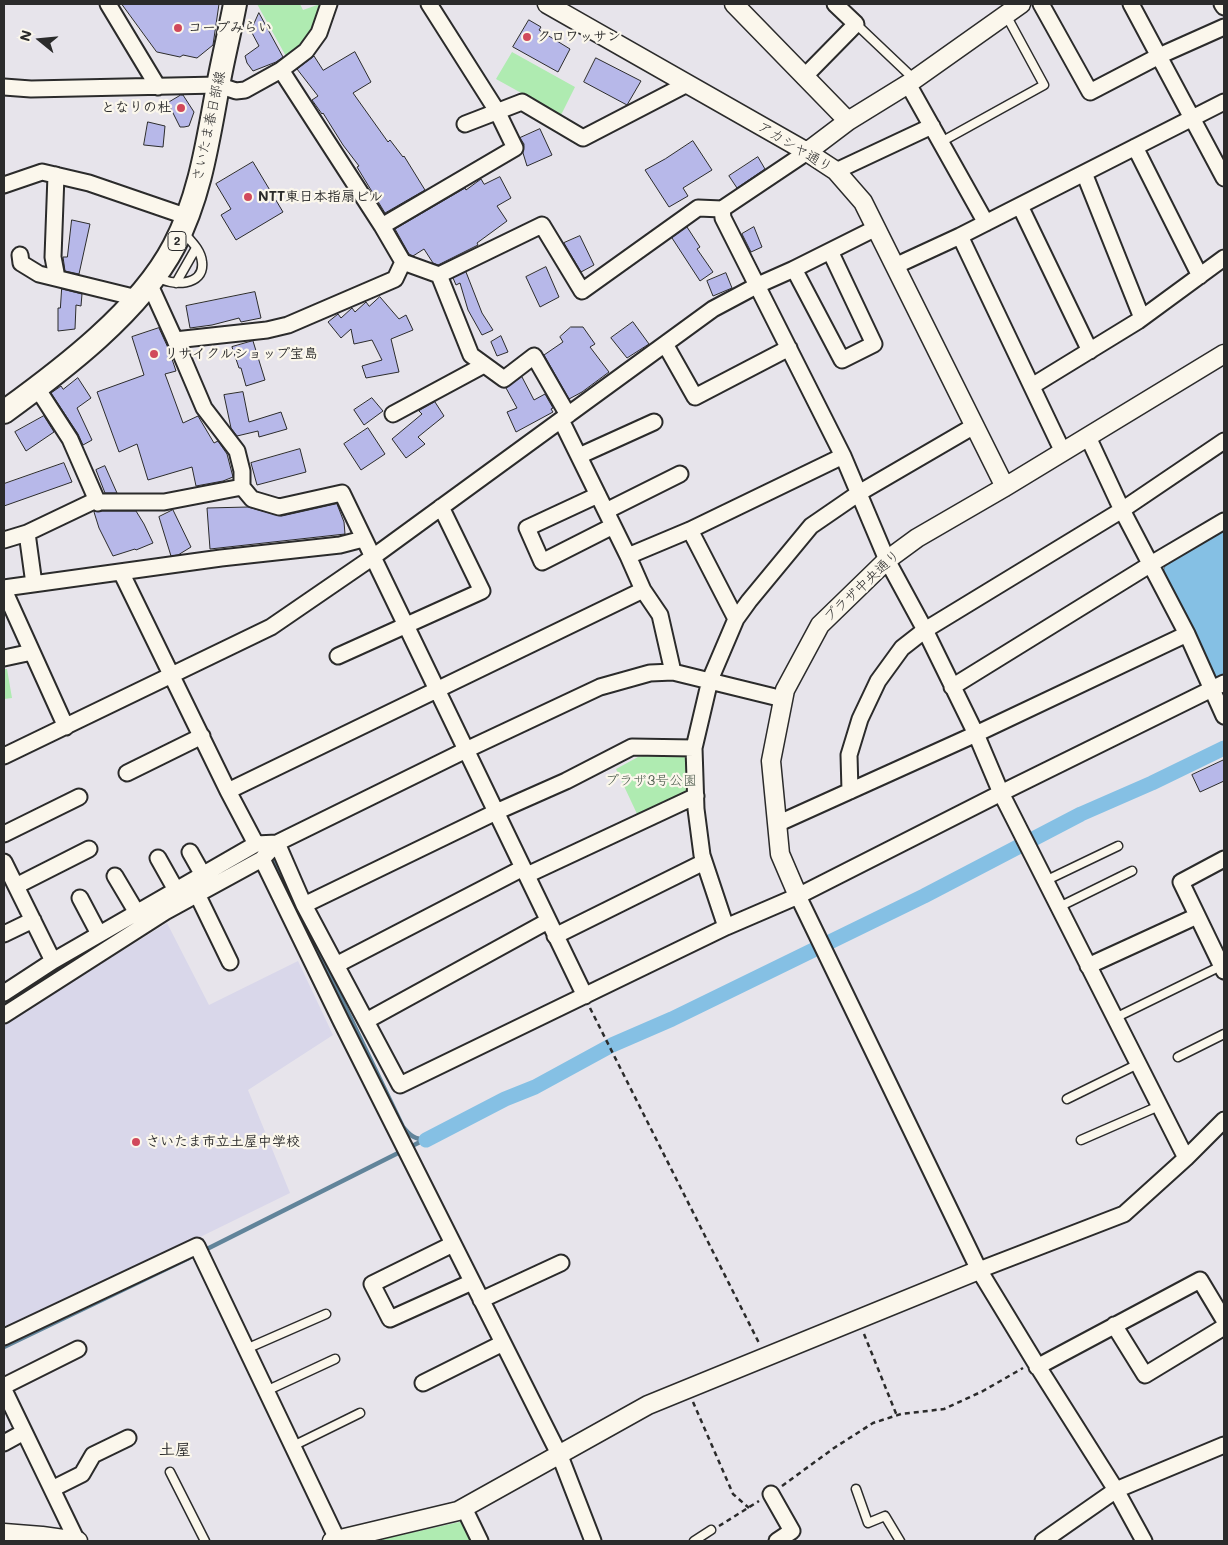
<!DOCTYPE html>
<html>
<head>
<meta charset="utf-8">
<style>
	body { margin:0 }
	#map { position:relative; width:1228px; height:1545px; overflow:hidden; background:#e7e4eb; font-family:Mali,sans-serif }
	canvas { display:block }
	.frame { position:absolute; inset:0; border:5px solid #2b2b2b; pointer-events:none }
	.north { position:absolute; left:15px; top:15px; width:50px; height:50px; -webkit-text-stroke:4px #fbf7ec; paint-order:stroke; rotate:287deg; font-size:14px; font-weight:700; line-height:20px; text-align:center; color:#2b2b2b }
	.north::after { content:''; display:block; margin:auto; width:18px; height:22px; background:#2b2b2b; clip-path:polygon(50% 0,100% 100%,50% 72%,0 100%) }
</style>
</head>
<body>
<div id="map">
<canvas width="1228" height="1545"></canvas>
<div class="frame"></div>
<div class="north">N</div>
</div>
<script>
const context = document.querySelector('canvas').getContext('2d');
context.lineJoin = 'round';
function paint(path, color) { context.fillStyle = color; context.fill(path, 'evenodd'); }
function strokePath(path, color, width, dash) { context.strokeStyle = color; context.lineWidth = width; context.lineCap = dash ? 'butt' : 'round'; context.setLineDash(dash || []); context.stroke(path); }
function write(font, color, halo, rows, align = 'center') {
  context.font = font + ' Mali,"Klee One",sans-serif'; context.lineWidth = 4.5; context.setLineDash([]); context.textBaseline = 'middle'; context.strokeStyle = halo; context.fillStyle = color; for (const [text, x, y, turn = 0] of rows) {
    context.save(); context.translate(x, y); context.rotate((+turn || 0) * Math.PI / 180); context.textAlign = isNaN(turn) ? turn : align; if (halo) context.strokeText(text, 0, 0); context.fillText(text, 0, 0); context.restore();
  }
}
paint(new Path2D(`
	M167,923l42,82 89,-44 35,74 -85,55 42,103 -286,140v-309z`), '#d9d7ea');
paint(new Path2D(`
	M257,4h43l3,6 17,-6h5l-10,29 -28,25z
	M512,52l63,35 -14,28 -65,-36z
	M4,669h3l5,29 -8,1z
	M665,752l20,1 7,7 -1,27 -5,7 -48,22 -22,-47 22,-12z
	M464,1521l9,20h-99z`), '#afebb1');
const water = new Path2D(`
	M1224,529v149l-5,2 -6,-3 -50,-104 2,-7z`);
paint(water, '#85c0e4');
strokePath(water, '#61849a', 1);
strokePath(new Path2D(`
	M270,855l5,6 128,266c7,9 12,12 23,13
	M4,1004l133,-83
	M203,1251l221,-111
	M4,1347l185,-89`), '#61849a', 4.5);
strokePath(new Path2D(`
	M426,1140l79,-41 30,-12 77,-42 60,-26 252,-123 157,-82 71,-31 72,-35`), '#85c0e4', 15);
const building = new Path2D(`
	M122,4h97l-6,41 -16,13 -14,-3 -3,2 -23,-5z
	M259,13l24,44 -7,5 -23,9 -6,-8 -2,-7 14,-10 -8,-15z
	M529,20l12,7 -2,3 31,19 -12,23 -45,-25z
	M355,52l16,30 -18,11 35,49 2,-2 13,17 1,-1 21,34 -40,23 -28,-46 2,-1 -16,-21 -20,-32 -1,1 -10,-14 6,-4 -21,-27 17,-13 9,14z
	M596,58l45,23 -14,24 -43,-23z
	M181,95h2l11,17 -5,14 -5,1h-4l-12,-24z
	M148,122l17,4 -2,21 -19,-2z
	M540,129l12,26 -25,11 -4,-13 1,-9 -4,-6z
	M693,141l19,29 -29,18 5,8 -19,11 -24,-37 20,-11z
	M758,157l7,12 -28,19 -8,-12z
	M253,162l30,50 -47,28 -15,-25 10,-6 -15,-25z
	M500,177l11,21 -14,8 10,15 -30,22 1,2 -40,20 -5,-2 -9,-14 -11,7 -4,-2 -14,-25 70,-41 1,2 15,-11 3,5z
	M72,220l18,4 -11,50 -14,-3 -2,-14h4z
	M687,227l13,20 -3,2 16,23 -13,9 -28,-43z
	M754,227l8,20 -11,5 -9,-18z
	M580,236l14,29 -13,7 -17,-29z
	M546,267l13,30 -19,10 -14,-30z
	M466,272l16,41 11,17 -11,5 -14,-25 -8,-27 -4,2 -3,-7z
	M726,273l6,15 -19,8 -6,-15z
	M62,289l20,5 -1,12 -5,-1 -1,24 -17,2v-23h2z
	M255,292l6,26 -20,4 -2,-4 -27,7 -22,3 -4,-22z
	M380,297l19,22 7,-4 7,15 -22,9 8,33 -33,6 -4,-12 20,-6 -10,-20 -18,4 -3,-15 -10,9 -13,-16 10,-8 3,4 11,-10 3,4 11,-10 3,4z
	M633,322l16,22 -22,14 -16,-20z
	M571,327h12l12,17 -5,3 19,25 -27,20 -13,7 -25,-44 19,-13 -3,-5z
	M159,328l10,22 7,21 -11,3 18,49 15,-7 16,27 4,-2 9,13 6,23 -10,4 -27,5 -4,-19 -44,13 -11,-36 -18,8 -22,-60 47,-17 -12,-38z
	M501,336l7,16 -11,4 -6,-14z
	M253,341l12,39 -19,6 -5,-18h-2l-7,-21z
	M522,377l12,23 11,-6 8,14 -2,1 2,3 -37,20 -9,-20 10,-4 -11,-20z
	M78,378l13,20 -14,10 15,32 -9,5 -5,-11 -27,-41 10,-7 2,3z
	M243,392l6,30 32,-10 6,17 -28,8 -1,-6 -21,5 -6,-8 -7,-33z
	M372,398l11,13 -19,14 -10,-15z
	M435,402l9,14 -26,21 7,7 -19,14 -14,-19 30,-25 -3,-3z
	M44,416l10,16 -28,19 -11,-19z
	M368,428l17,26 -24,16 -17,-26z
	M300,449l6,23 -49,13 -6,-22z
	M64,463l8,19 -68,24v-22z
	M105,466l12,27h-12l-9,-23z
	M337,504l7,18 1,12 -135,15 -3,-41 41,-1 33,9z
	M173,510l18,37 -13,8 -7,1 -12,-39z
	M102,511h34l8,13 9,19 -17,7 -1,-1 -22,7 -14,-28 -5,-16z
	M1224,760v21l-24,11 -8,-17z`);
paint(building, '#b7b8e9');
strokePath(building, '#2b2b2b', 1);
const service = new Path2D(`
	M856,24l59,56
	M941,142l103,-57 -38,-70
	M157,277c14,9 48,10 45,-15 -1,-12 -11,-21 -19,-30
	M176,283l20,-35
	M1045,881l73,-35
	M1059,907l73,-36
	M1115,1018l106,-52
	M1178,1057l46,-23
	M1067,1099l71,-35
	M1081,1140l78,-34
	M246,1349l80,-35
	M266,1391l69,-32
	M293,1446l67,-33
	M170,1472l35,69
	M856,1489l12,34 17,-7 15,25
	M694,1541l17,-11`);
const minor = new Path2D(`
	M108,4l50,83
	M1041,4l49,88 69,-36 65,-29
	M1131,4l93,174
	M1222,4l2,3
	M281,70l101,156 21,36 -8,17 -107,46 -21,5 -92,10 29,68 33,43 5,20v16l10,12 27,8 63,-14 243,503
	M804,77l52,-53 -21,-20
	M908,84l78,139
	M4,87l27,2 187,-4 18,6 9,-1 36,-20 25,-19 13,-18 10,-29
	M465,124l57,-22 61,36 104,-54
	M1135,147l65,129
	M836,171l96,-45
	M1084,173l58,145
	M56,175l-3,82 4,21
	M4,185l38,-13 47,11 99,34
	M1020,206l70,145
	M722,209l1,9 120,238 44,104 38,70 51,104 25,59 185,365
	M382,226l133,-78 -18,-37 -68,-107
	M960,236l103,216
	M20,255l1,8 18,11 98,24
	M403,262l36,13 32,80 33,24 30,-23 34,59
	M895,266l65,-30 264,-134
	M794,269l48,91 32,-16 -44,-93
	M439,275l103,-50 40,66 116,-83 24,1 85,-57
	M149,283l26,57
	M665,344l30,53 94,-49
	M1032,386l106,-65 86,-63
	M37,388l33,51 28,64
	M393,414l91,-49
	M561,420l67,136
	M1088,437l34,73 65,124 37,82
	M579,456l75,-34
	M598,495l-71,33 15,34 71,-36
	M606,511l74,-37
	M690,530l46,89
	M4,540l23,-7
	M121,572l107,219 28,53
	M34,584l-7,-51 65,-31h72l78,-15
	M4,588l217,-30 119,-13 23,-6
	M4,590l62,137
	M338,656l144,-65 -41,-84
	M4,658l28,-6
	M673,672l-13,-57 -17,-25 -15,-34 62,-26 153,-74
	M952,687l199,-123 73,-43
	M4,756l267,-129 102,-70 340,-248 45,-24 36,-16 82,-41
	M127,773l75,-37
	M228,791l415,-201
	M850,791l-1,-36 11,-36 18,-38 24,-33 23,-18 197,-120 102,-69
	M777,824l199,-90 211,-100
	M4,834l75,-37
	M190,852l13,23
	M158,858l18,32
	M262,859l79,162 219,435 33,85
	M1224,859l-43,23 43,89
	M4,862l49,99
	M527,875l169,-79
	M115,876l22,37
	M16,886l73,-37
	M197,894l33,68
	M798,896l181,374 56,92 81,128 28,51
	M80,898l19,36
	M304,905l192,-93 70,-31 66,-34 62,1
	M726,927l-24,-72 -6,-46 -2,-61 16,-68 26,-61 13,-18 62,-75 48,-33 115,-67
	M4,934l29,-14
	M555,936l149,-74
	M336,965l187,-97
	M1088,966l109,-50
	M4,993l49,-32 203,-117 21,-1 189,-93 134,-63 50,-14 23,-1 110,27
	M4,1015l161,-103 97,-53 15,-16 27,62 96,180 326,-158 72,-31 203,-103 223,-110
	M366,1021l182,-100
	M453,1244l-81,40 18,35 82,-37
	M979,1270l145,-56 62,-56 38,-38
	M481,1300l80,-37
	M1114,1325l31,50 79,-48
	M4,1337l193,-91 141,295
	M1037,1367l163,-87 24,40
	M423,1383l80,-40
	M4,1386l74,-37
	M4,1390l73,151
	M4,1443l20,-11
	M52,1489l30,-15 11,-19 35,-17
	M771,1494l21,37 -15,10
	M464,1508l16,33
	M1043,1541l73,-51 108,-45`);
const tertiary = new Path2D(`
	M547,4l260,148 29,19 27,31 142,285
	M734,4l114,117
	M807,152l41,-31 60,-37 113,-80
	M798,896l-18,-42 -9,-93 14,-71 35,-65 67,-65 30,-22 88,-51 219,-133
	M4,1533l38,3 36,5
	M332,1541l126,-30 190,-106 331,-135`);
const primary = new Path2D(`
	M4,412c58,-42 136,-101 170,-166 26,-49 34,-106 44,-160 5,-28 12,-55 17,-82`);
strokePath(service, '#2b2b2b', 11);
strokePath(minor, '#2b2b2b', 19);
strokePath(tertiary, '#2b2b2b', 21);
strokePath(primary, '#2b2b2b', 26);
strokePath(new Path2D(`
	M590,1008l169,335
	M864,1334l33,82
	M693,1402l40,92 16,14
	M782,1486l52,-38 39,-25 28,-9 43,-5 39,-18 40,-23
	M719,1526l40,-25`), '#2b2b2b', 2.5, [5, 4]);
strokePath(service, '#fbf7ec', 8);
strokePath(minor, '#fbf7ec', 15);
strokePath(tertiary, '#fbf7ec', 18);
strokePath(primary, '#fbf7ec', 22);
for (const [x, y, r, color] of [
	[178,28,5,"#d1495b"],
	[527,37,5,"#d1495b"],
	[181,108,5,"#d1495b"],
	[248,197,5,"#d1495b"],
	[154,354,5,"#d1495b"],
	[136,1142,5,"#d1495b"]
]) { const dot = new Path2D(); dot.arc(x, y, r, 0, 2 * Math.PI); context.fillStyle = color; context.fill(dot); strokePath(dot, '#fbf7ec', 2); }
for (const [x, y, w] of [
	[177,241,18]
]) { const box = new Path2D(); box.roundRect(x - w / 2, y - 9.5, w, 19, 4); context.fillStyle = '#fbf7ec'; context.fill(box); strokePath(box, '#2b2b2b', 1); }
write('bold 12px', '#2b2b2b', null, [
	["2",177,241]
]);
write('bold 14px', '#2b2b2b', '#fbf7ec', [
	["コープみらい",188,28],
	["クロワッサン",537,37],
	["となりの杜",171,108,"right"],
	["NTT東日本指扇ビル",258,197],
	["リサイクルショップ宝島",164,354],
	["さいたま市立土屋中学校",146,1142]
], 'left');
write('14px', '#2b2b2b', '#fbf7ec', [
	["さいたま春日部線",209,126,-78],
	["アカシヤ通り",795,147,31],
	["プラザ中央通り",862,586,-43]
]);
write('14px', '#4c5b4c', '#fbf7ec', [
	["プラザ3号公園",651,781]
]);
write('bold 16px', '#2b2b2b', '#fbf7ec', [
	["土屋",175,1450]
]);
</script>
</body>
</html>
